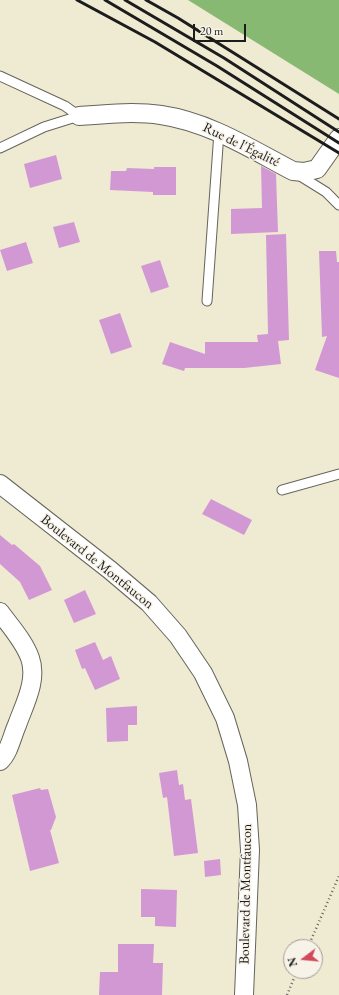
<!DOCTYPE html>
<html>
<head>
<meta charset="utf-8">
<style>
	body { margin:0 }
	#map { position:relative; width:339px; height:995px; overflow:hidden; background:#efead2; font-family:"EB Garamond",serif }
	canvas { display:block }
	.north { position:absolute; left:283px; top:939px; width:40px; height:40px; box-sizing:border-box; background:#f7f3e8; border:1px solid #9f9d96; border-radius:50%; rotate:254deg; font-size:11px; font-weight:700; line-height:16px; text-align:center; color:#1c1c1c }
	.north::after { content:''; display:block; margin:auto; width:14px; height:18px; background:#d1495b; clip-path:polygon(50% 0,100% 100%,50% 72%,0 100%) }
	.scale { position:absolute; left:193px; top:24px; width:53px; height:18px; box-sizing:border-box; border:2px solid #1c1c1c; border-top:0; padding-left:5px; font-size:12px; line-height:14px; white-space:nowrap; color:#1c1c1c; -webkit-text-stroke:3px #f7f3e8; paint-order:stroke }
</style>
</head>
<body>
<div id="map">
<canvas width="339" height="995"></canvas>
<div class="north">N</div>
<div class="scale">20 m</div>
</div>
<script>
const context = document.querySelector('canvas').getContext('2d');
context.lineJoin = 'round';
function paint(path, color) { context.fillStyle = color; context.fill(path, 'evenodd'); }
function strokePath(path, color, width, dash) { context.strokeStyle = color; context.lineWidth = width; context.lineCap = dash ? 'butt' : 'round'; context.setLineDash(dash || []); context.stroke(path); }
function write(font, color, halo, rows, align = 'center') {
  context.font = font + ' "EB Garamond",serif'; context.lineWidth = 3; context.setLineDash([]); context.textBaseline = 'middle'; context.strokeStyle = halo; context.fillStyle = color; for (const [text, x, y, turn = 0] of rows) {
    context.save(); context.translate(x, y); context.rotate((+turn || 0) * Math.PI / 180); context.textAlign = isNaN(turn) ? turn : align; if (halo) context.strokeText(text, 0, 0); context.fillText(text, 0, 0); context.restore();
  }
}
paint(new Path2D(`
	M188,0h151v94z`), '#88b973');
paint(new Path2D(`
	M56,155l6,24 -32,9 -6,-24z
	M261,166l15,8 2,58 -47,2v-25l31,-1z
	M154,167h22v28h-23v-3l-43,-2 1,-19h15l1,-3 27,1z
	M74,222l6,20 -21,6 -6,-21z
	M286,234l3,106 -11,1 3,23 -37,4h-59l-1,3 -22,-7 8,-22 35,12v-12h53l-1,-7 11,-1 -2,-99z
	M26,242l7,21 -26,8 -7,-21z
	M319,251h17l1,11h2v116l-24,-8 12,-34 -5,1z
	M160,260l9,27 -18,6 -10,-27z
	M120,313l12,34 -21,7 -12,-34z
	M211,499l41,21 -8,15 -42,-21z
	M0,535l12,10 2,-1 26,22 12,24 -23,10 -9,-18 -20,-18z
	M85,590l11,24 -22,9 -10,-23z
	M95,642l8,18 8,-4 9,23 -25,11 -10,-22 -3,1 -7,-19z
	M137,706v19h-9v16l-21,1 -1,-34z
	M177,770l2,15 4,-1 2,16 6,-1 7,54 -24,3 -7,-59 -4,1 -4,-25z
	M40,788l1,2 7,-1 8,28 -5,13h-1l9,33 -29,8 -18,-76z
	M220,859l1,16 -16,2 -1,-16z
	M141,889l36,1 -1,37 -21,-1v-9h-14z
	M118,944h36l-1,19h10l-1,32h-63l1,-23h18z`), '#d298d4');
const service = new Path2D(`
	M0,76l65,30 14,10
	M0,148l44,-21 35,-11
	M297,174l29,18 13,13
	M207,301l12,-169
	M282,490l57,-16`);
const minor = new Path2D(`
	M79,116c26,-2 56,-5 82,-1 48,7 90,34 132,56l11,1 13,-3 22,-31
	M0,484l110,86 39,33 29,33 25,37 22,45 13,43 9,44 3,45 -6,145
	M0,612c10,14 24,29 30,46 8,22 -6,47 -13,67 -5,11 -8,28 -17,36`);
strokePath(service, '#66645c', 11);
strokePath(minor, '#66645c', 20);
strokePath(new Path2D(`
	M308,947l31,-71
	M287,995l10,-24`), '#66645c', 2.5, [1, 3]);
strokePath(service, '#fff', 9);
strokePath(minor, '#fff', 18);
strokePath(new Path2D(`
	M77,0l78,42 184,111
	M105,0l112,66 122,77
	M125,0l99,58 115,74
	M146,0l32,18 161,101`), '#1c1c1c', 3);
write('14px', '#1c1c1c', '#f7f3e8', [
	["Rue de l'Égalité",241,145,26],
	["Boulevard de Montfaucon",97,562,39],
	["Boulevard de Montfaucon",246,894,-89]
]);
</script>
</body>
</html>
